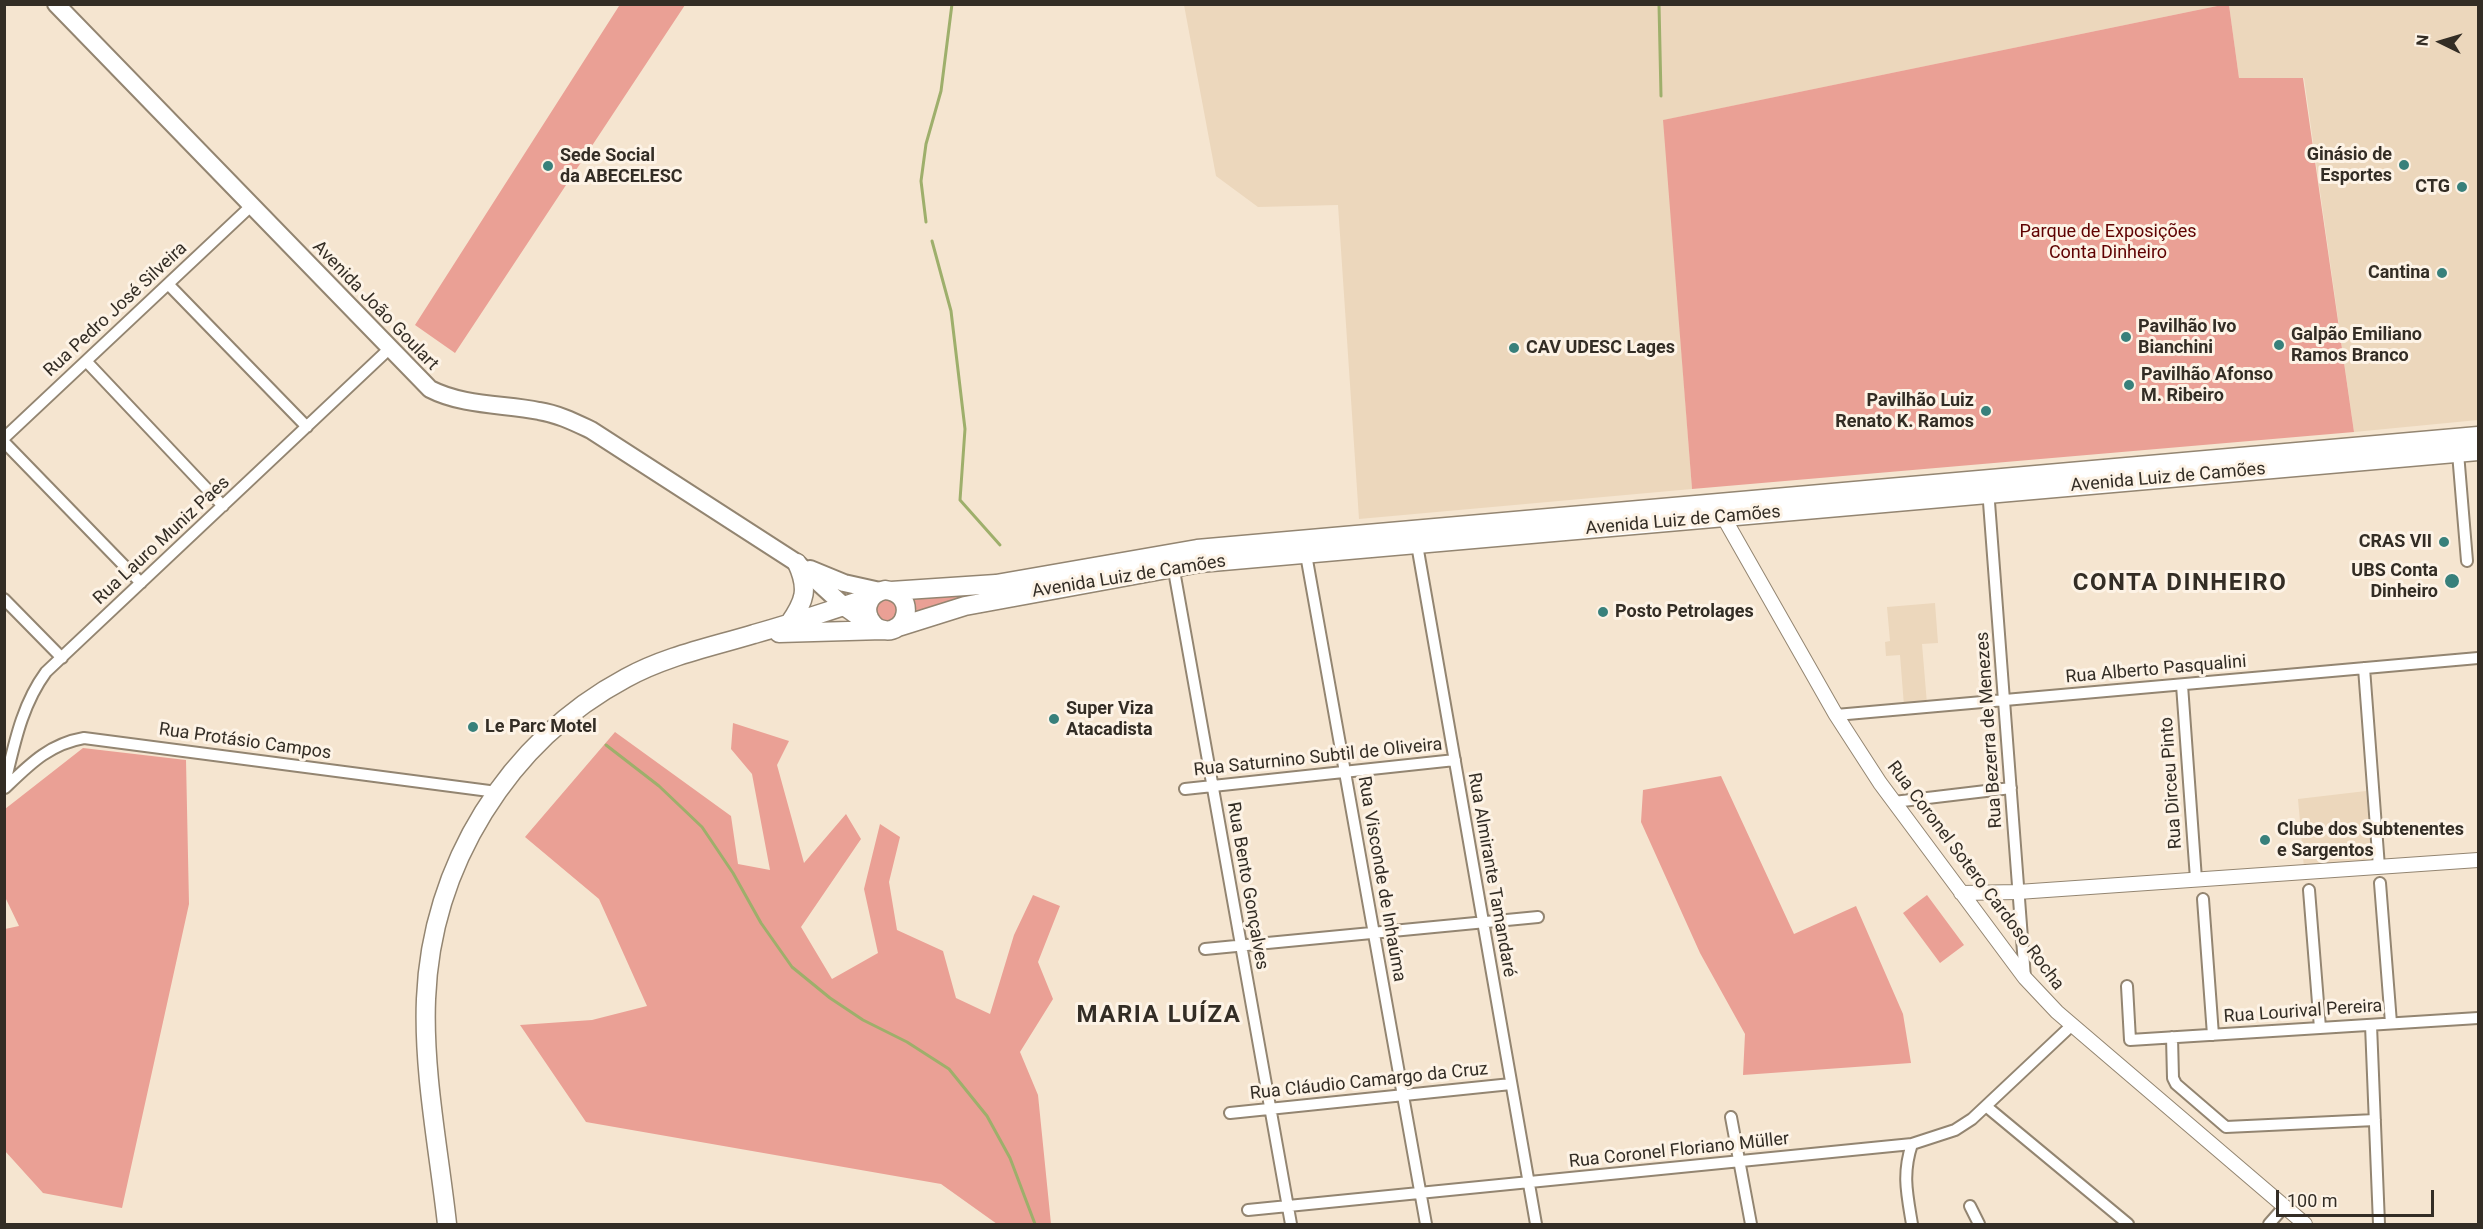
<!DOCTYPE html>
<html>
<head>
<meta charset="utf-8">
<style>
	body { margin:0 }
	#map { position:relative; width:2483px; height:1229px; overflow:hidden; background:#f5e5d0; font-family:Roboto,sans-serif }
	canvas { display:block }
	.frame { position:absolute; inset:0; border:6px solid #332d25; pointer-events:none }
	.north { position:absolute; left:2411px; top:12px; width:60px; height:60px; -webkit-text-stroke:4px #fdf3e6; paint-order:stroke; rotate:275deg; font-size:16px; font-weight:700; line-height:24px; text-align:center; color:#332d25 }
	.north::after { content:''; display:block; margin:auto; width:21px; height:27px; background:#332d25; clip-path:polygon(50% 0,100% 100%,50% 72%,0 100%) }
	.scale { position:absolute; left:2276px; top:1190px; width:158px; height:27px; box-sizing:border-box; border:3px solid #332d25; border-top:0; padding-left:8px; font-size:18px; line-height:21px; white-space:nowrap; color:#332d25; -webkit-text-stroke:4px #fdf3e6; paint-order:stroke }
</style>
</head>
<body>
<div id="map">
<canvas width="2483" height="1229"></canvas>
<div class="frame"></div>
<div class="north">N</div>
<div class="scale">100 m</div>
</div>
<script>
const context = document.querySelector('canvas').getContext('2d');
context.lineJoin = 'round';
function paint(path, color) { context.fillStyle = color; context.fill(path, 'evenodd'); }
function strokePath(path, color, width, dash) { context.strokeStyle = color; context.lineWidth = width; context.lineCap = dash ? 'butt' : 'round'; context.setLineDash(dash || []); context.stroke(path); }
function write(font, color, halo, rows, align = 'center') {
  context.font = font + ' Roboto,sans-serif'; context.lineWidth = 6; context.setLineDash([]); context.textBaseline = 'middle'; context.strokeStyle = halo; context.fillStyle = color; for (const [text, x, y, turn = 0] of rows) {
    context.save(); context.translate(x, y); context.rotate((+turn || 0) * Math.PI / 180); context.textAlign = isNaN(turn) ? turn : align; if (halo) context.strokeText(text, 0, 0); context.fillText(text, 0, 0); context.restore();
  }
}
paint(new Path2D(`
	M1184,5h1038l-558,115 28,369 -333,30 -21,-314 -80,2 -42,-31z
	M2229,5h249v415l-124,12 -50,-354h-65z
	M1935,603l3,40 -16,1 5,60 -23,2 -4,-51 -14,1 -1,-14 5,-1 -3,-34z
	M2366,791l6,71 -68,6 -6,-69z`), '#ecd7bc');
paint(new Path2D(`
	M618,5h67l-230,348 -40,-28 204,-319z
	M2222,5h7l10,73h64l51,354 -662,57 -29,-369z
	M994,590l-76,26 -5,-18z
	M889,599l5,2 6,13 -12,11 -13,-9 1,-10 8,-6z
	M733,723l56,18 -12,24 27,98 42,-49 15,25 -60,88 31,52 46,-26 -14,-64 16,-65 20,13 -11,45 8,48 46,21 13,47 34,16 24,-79 19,-40 27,11 -22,56 15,37 -33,53 18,43 13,129h-54l-56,-40 -355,-62 -66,-97 72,-5 55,-14 -48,-107 -74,-62 90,-105 116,84 7,48 32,6 -18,-96 -21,-25z
	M83,748l103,12 3,144 -67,304 -79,-15 -38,-42v-222l14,-3 -14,-29v-88z
	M1721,776l73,158 62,-28 47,108 8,49 -168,12 2,-41 -45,-81 -59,-131 2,-32z
	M1927,895l37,50 -24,18 -37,-50z`), '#eaa095');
strokePath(new Path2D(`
	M1659,4l2,92
	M926,222l-5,-41 5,-37 15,-53 11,-87
	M932,241l19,70 14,118 -5,71 40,45
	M606,745l53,41 43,41 31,46 28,50 31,44 38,31 33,22 44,22 42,27 38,47 23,42 25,66`), '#9eaf6b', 3);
const minor = new Path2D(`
	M168,284l139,143
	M86,361l137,145
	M4,438l247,-232
	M4,442l137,141
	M2458,453l9,108
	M1988,489l37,489
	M1416,539l120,685
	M1305,549l121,675
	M1173,565l118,659
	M4,599l58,59
	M2364,668l15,199
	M2182,685l14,194
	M1836,715l642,-57
	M4,787c10,-41 17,-81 42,-115l343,-323
	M5,788c24,-23 44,-44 79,-50l413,54
	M1185,789l270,-29
	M1894,802l117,-14
	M2380,883l11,140
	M2309,890l11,138
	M2203,899l10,136
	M1205,949l333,-32
	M2127,986l3,54 348,-22
	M2371,1025l8,199
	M2172,1037l1,41 3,6 50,43 149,-7
	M1987,1107l141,117
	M1230,1113l281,-29
	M1731,1117l20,107
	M1970,1206l9,18
	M1248,1210l664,-66 43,-14 17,-11 100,-94
	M1912,1224c-5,-30 -10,-50 0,-80
	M2269,1224l15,-17`);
const tertiary = new Path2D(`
	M1720,511l116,204 44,68 145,195 32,34 248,212
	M1961,893l57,-1 460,-32`);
const secondary = new Path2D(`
	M56,4l374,385c33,17 74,15 109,22 19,3 35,11 52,19l206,133 47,43
	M810,569l34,14 36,8`);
const primary = new Path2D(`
	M891,591l105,-7 201,-35 1281,-113
	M844,606c11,7 23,18 36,23 27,10 39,-36 5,-39 -19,4 -24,24 -9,37
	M789,624c16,-23 20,-35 8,-61
	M895,628l70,-22 235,-43 1278,-112
	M779,633l104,-3
	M447,1224c-8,-73 -24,-152 -21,-225 5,-133 82,-258 200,-321 40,-22 85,-31 128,-44 40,-11 78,-24 117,-37`);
strokePath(minor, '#938571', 14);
strokePath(tertiary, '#938571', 16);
strokePath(secondary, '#938571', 20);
strokePath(primary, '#938571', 21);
strokePath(minor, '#fff', 10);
strokePath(tertiary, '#fff', 14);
strokePath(secondary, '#fff', 16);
strokePath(primary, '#fff', 18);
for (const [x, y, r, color] of [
	[2404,165,6,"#38807b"],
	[548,166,6,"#38807b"],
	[2462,187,6,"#38807b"],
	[2442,273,6,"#38807b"],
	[2126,337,6,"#38807b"],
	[2279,345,6,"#38807b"],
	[1514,348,6,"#38807b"],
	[2129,385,6,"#38807b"],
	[1986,411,6,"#38807b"],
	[2444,542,6,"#38807b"],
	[2452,581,8,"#38807b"],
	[1603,612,6,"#38807b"],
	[1054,719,6,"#38807b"],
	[473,727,6,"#38807b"],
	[2265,840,6,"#38807b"]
]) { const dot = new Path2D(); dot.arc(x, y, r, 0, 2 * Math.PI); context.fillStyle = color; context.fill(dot); strokePath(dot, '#fdf3e6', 2); }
write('bold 18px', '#332d25', '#fdf3e6', [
	["Ginásio de",2392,155,"right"],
	["Esportes",2392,176,"right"],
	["Sede Social",560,156],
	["da ABECELESC",560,177],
	["CTG",2450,187,"right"],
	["Cantina",2430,273,"right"],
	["Pavilhão Ivo",2138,327],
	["Bianchini",2138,348],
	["Galpão Emiliano",2291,335],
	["Ramos Branco",2291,356],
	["CAV UDESC Lages",1526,348],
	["Pavilhão Afonso",2141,375],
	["M. Ribeiro",2141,396],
	["Pavilhão Luiz",1974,401,"right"],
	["Renato K. Ramos",1974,422,"right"],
	["CRAS VII",2432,542,"right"],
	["UBS Conta",2438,571,"right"],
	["Dinheiro",2438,592,"right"],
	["Posto Petrolages",1615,612],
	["Super Viza",1066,709],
	["Atacadista",1066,730],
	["Le Parc Motel",485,727],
	["Clube dos Subtenentes",2277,830],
	["e Sargentos",2277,851]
], 'left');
write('18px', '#5f0101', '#fdf3e6', [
	["Parque de Exposições",2108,232],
	["Conta Dinheiro",2108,253]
]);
write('18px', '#332d25', '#fdf3e6', [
	["Avenida João Goulart",375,306,46],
	["Rua Pedro José Silveira",116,310,-43],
	["Avenida Luiz de Camões",2168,478,-5],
	["Avenida Luiz de Camões",1683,521,-5],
	["Rua Lauro Muniz Paes",162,541,-43],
	["Avenida Luiz de Camões",1129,577,-9],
	["Rua Alberto Pasqualini",2156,670,-5],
	["Rua Bezerra de Menezes",1990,730,-94],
	["Rua Protásio Campos",245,742,8],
	["Rua Saturnino Subtil de Oliveira",1318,758,-6],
	["Rua Dirceu Pinto",2172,783,-94],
	["Rua Almirante Tamandaré",1491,875,80],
	["Rua Coronel Sotero Cardoso Rocha",1975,876,53],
	["Rua Visconde de Inhaúma",1381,879,80],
	["Rua Bento Gonçalves",1247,886,80],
	["Rua Lourival Pereira",2303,1012,-4],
	["Rua Cláudio Camargo da Cruz",1369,1082,-6],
	["Rua Coronel Floriano Müller",1679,1151,-6]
]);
context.letterSpacing = '1.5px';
write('bold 24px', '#332d25', '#fdf3e6', [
	["CONTA DINHEIRO",2180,584],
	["MARIA LUÍZA",1159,1016]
]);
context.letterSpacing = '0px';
</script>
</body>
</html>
